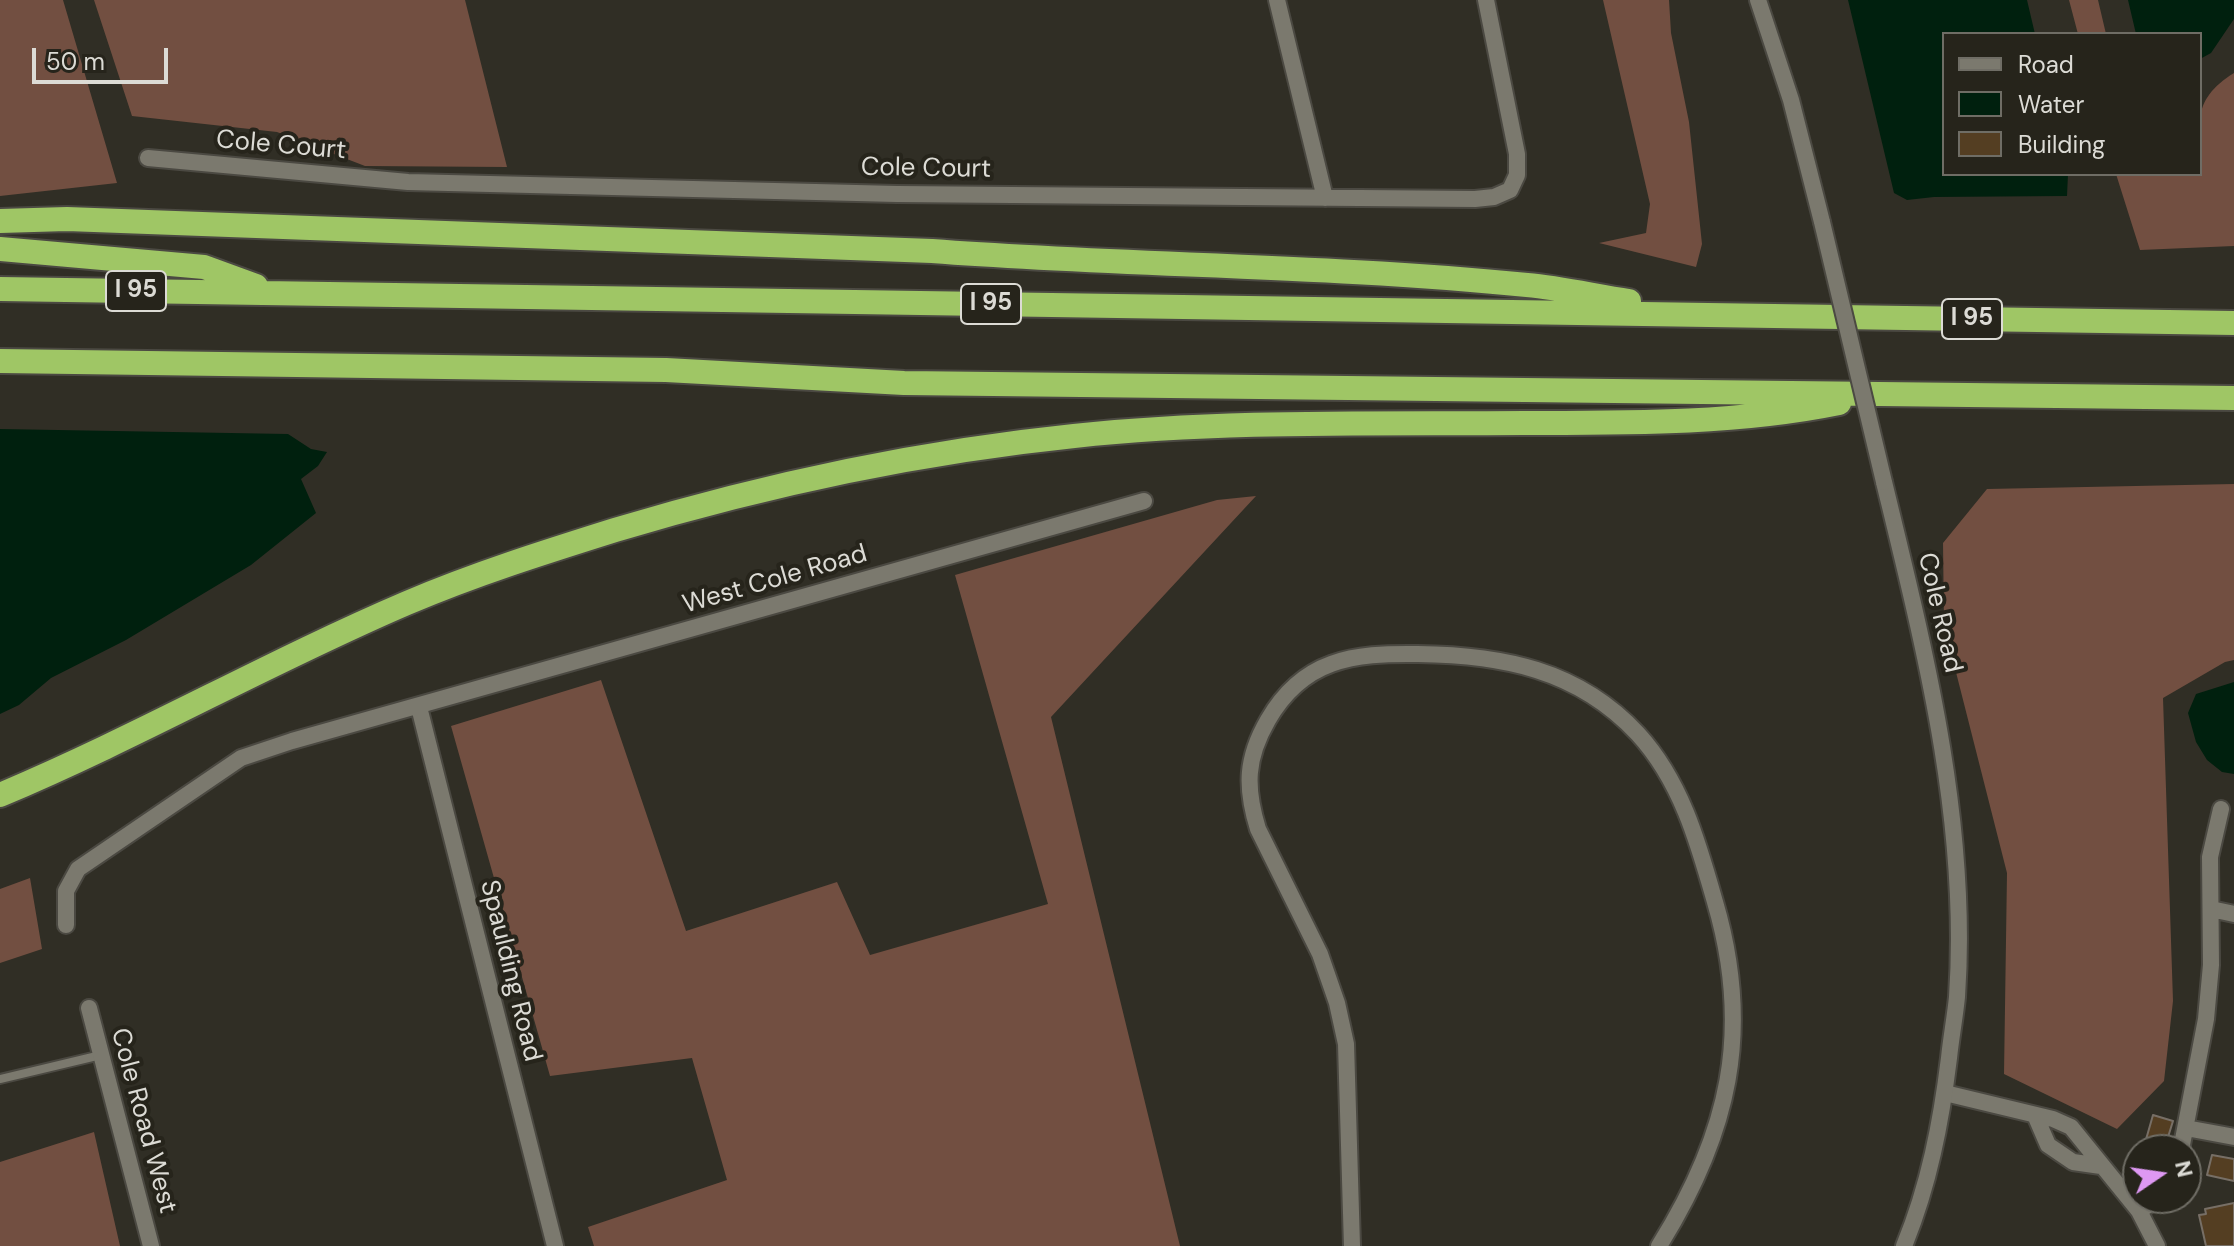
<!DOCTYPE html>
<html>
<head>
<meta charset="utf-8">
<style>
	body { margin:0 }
	#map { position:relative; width:2234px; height:1246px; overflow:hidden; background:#302e25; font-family:"DM Sans",sans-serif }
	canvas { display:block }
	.legend { position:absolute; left:1942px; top:32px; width:260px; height:144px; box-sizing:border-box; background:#26241b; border:2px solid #6f6d65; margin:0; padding:10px 14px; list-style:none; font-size:24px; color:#dcdbd5 }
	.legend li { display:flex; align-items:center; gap:16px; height:40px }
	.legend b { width:40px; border:2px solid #6f6d65 }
	.north { position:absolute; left:2122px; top:1134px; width:80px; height:80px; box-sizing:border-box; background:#26241b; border:2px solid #6f6d65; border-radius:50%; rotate:77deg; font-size:22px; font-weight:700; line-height:32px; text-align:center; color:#dcdbd5 }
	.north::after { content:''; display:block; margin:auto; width:28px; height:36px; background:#de98f3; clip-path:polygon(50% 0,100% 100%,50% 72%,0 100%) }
	.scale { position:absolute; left:32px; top:48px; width:136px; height:36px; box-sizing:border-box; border:4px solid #dcdbd5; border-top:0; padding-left:10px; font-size:24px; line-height:28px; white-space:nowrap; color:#dcdbd5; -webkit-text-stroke:6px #26241b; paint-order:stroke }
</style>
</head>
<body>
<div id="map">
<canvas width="2234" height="1246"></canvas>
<ul class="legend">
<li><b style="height:10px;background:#7b796e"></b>Road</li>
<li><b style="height:22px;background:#00200e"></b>Water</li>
<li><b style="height:22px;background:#543e22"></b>Building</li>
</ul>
<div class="north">N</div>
<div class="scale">50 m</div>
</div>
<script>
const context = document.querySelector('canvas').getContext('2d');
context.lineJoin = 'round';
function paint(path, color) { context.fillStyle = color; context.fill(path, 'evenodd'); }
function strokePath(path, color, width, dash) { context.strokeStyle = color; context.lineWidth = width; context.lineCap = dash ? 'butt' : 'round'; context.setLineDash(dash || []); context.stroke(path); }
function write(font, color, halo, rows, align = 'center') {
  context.font = font + ' "DM Sans",sans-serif'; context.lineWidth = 8; context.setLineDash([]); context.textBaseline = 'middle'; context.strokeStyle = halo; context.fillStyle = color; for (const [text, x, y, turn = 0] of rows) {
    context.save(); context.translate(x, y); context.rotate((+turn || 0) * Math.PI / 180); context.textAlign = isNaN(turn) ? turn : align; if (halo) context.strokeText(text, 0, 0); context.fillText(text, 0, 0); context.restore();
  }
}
paint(new Path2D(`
	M0,0h63l54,183 -117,13z
	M94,0h371l42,167 -142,-1 -88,-34 -145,-16z
	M1603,0h66l2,33 18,89 13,122 -6,23 -97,-24 47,-10 4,-29z
	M2069,0h29l8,34h-28z
	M2234,73v173l-94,4 -24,-76h84c0,-47 -11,-73 34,-101z
	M2234,484v176l-9,2 -62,36 10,303 -9,80 -47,48 -113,-55 3,-201 -63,-248 -1,-82 44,-54z
	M1256,496l-205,221 129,529h-586l-6,-19 139,-47 -35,-122 -142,18 -99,-350 150,-46 85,251 151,-49 33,73 178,-51 -93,-329 262,-75z
	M30,878l12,71 -42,14v-74z
	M94,1132l26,114h-120v-84z`), '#724f41');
paint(new Path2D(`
	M1848,0h179l8,34h-91v140h124l-1,22 -133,1 -27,3 -13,-7z
	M2128,0h106v19l-23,34 -11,6v-25h-64z
	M0,429l288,5 23,15 16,3 -9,14 -17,13 15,34 -65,52 -125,75 -75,38 -32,27 -19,9z
	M2234,682v92l-12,-2 -15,-12 -11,-18 -8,-29 8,-19z`), '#00200e');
const building = new Path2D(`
	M2153,1115l20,6 -9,29h-21z
	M2212,1155l22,4v22l-27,-6z
	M2234,1203v43h-28l-7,-31 7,-1 -1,-5z`);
paint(building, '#543e22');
strokePath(building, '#776f66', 2);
const service = new Path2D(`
	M0,1079l101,-24`);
const minor = new Path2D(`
	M1277,0l48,198
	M148,158l260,24 489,12 578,5 19,-2 16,-7 7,-15v-21l-31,-154
	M419,707l136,539
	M2211,909l23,5
	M66,925v-34l12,-22 163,-111 51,-17 852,-240
	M89,1008l62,238
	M1945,1093l108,26 18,8 68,84 18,35
	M2035,1115l13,30 25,17 28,4
	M2186,1128l48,9
	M2181,1150l25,-131 5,-54 -1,-108 11,-48
	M2139,1211l20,-13
	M1352,1246l-6,-202 -9,-41 -17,-49 -62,-125c-13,-42 -12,-71 10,-109 35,-61 85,-67 150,-66 83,1 160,15 220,80 43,47 60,108 77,168 38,129 14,232 -56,344`);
const tertiary = new Path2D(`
	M1758,0l33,100 31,122
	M1884,482c41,169 85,340 73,515 -2,20 -6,41 -8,61 -8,65 -20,127 -45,188`);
const motorway = new Path2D(`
	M0,221l67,-2 865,32c198,15 397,14 595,34 34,3 68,11 102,16
	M0,249l204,18 52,19
	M0,289l2234,34
	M0,361l666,9 238,13 1330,15
	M0,795c138,-58 269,-133 407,-192 68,-29 138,-51 208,-73 150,-45 303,-78 459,-94 150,-16 300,-12 450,-13 104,0 212,1 315,-20`);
strokePath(service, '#4b4942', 12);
strokePath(minor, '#4b4942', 20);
strokePath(tertiary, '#4b4942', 20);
strokePath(motorway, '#4b4942', 28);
strokePath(service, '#7b796e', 8);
strokePath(minor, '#7b796e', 16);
strokePath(tertiary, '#7b796e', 16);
strokePath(motorway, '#9fc665', 24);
const tertiaryBridge = new Path2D(`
	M1822,222l62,260`);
strokePath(tertiaryBridge, '#4b4942', 20, []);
strokePath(tertiaryBridge, '#7b796e', 16);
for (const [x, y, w] of [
	[136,291,60],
	[991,304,60],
	[1972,319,60]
]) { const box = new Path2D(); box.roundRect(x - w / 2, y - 20, w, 40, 6); context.fillStyle = '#26241b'; context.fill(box); strokePath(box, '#dcdbd5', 2); }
write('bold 24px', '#dcdbd5', null, [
	["I 95",136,291],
	["I 95",991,304],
	["I 95",1972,319]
]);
write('26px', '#dcdbd5', '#26241b', [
	["Cole Court",281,146,5],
	["Cole Court",926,169,1],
	["West Cole Road",775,580,-16],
	["Cole Road",1939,613,77],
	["Spaulding Road",510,971,76],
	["Cole Road West",143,1121,75]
]);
</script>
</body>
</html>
